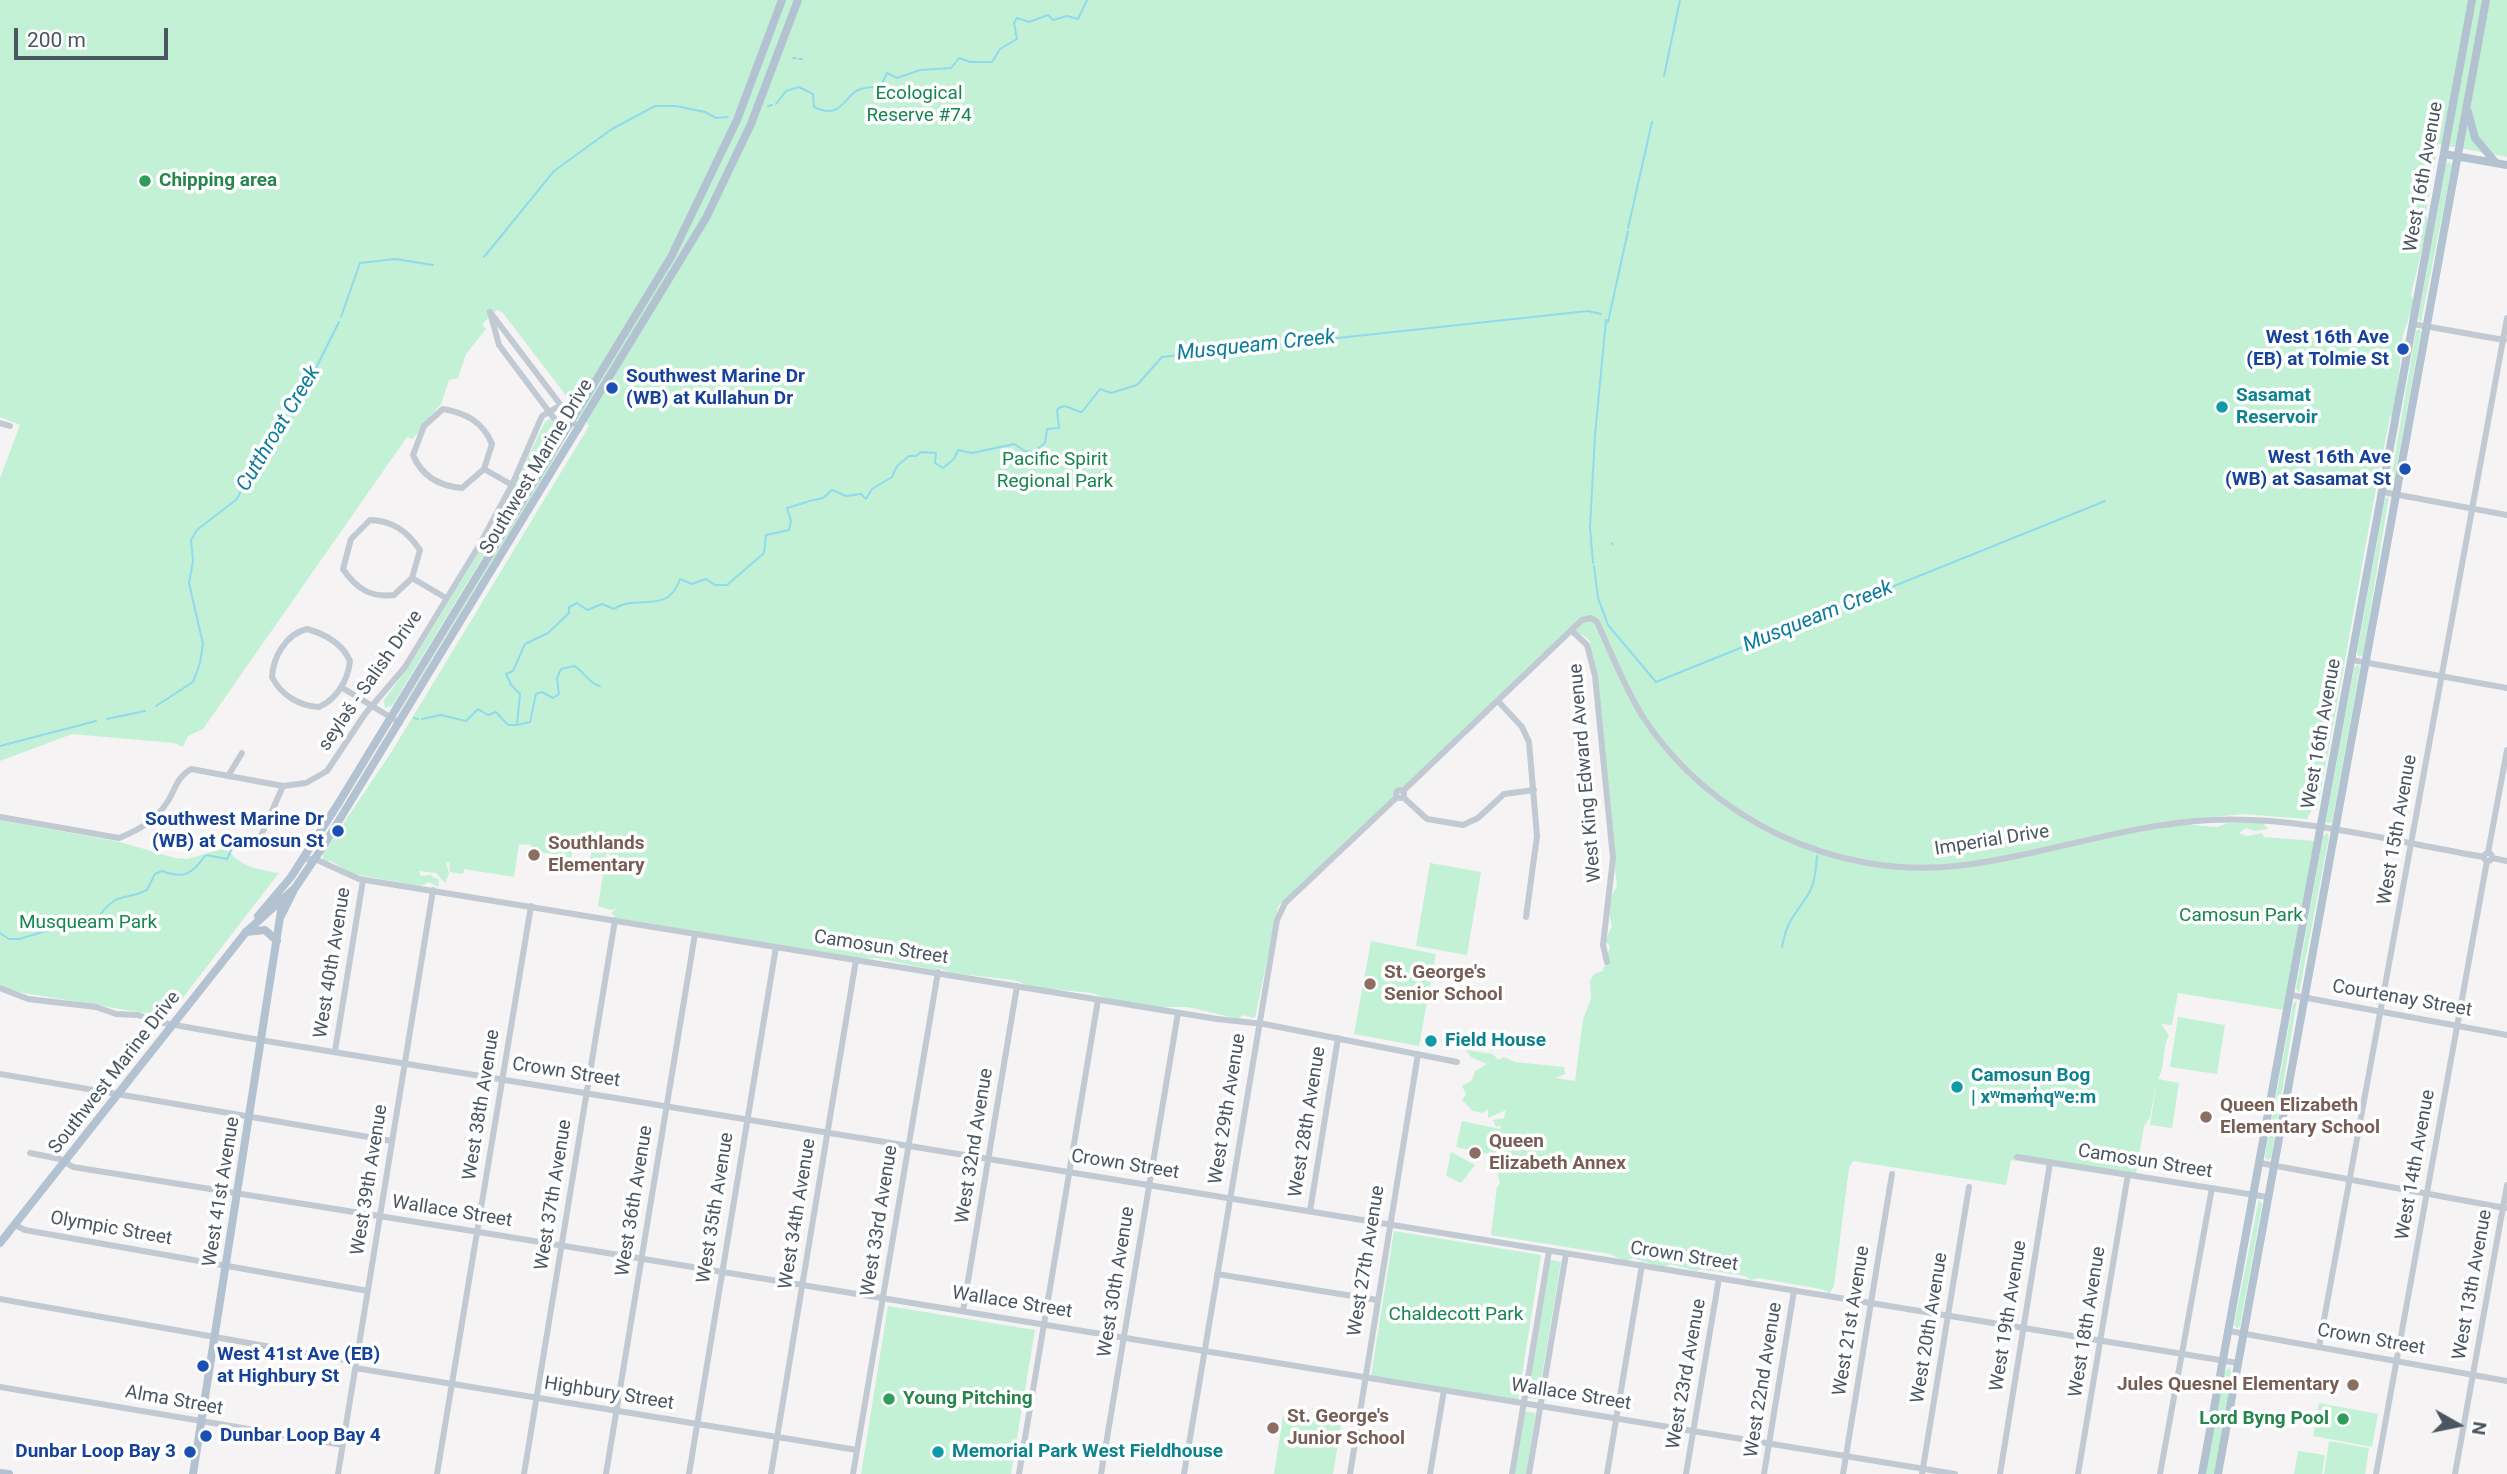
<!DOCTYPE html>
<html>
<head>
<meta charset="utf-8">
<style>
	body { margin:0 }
	#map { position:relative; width:2507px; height:1474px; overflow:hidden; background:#f5f3f3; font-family:Roboto,sans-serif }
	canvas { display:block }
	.north { position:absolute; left:2423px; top:1390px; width:70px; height:70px; -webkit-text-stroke:5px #fff; paint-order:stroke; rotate:99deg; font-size:19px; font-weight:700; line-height:28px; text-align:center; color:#4a5661 }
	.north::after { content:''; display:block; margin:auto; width:24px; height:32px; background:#4a5661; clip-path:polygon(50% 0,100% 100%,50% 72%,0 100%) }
	.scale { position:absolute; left:14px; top:28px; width:154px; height:32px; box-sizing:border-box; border:4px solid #4a5661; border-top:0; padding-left:9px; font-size:21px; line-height:24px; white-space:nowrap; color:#4a5661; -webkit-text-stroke:5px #fff; paint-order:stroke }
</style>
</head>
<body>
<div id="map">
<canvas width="2507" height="1474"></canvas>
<div class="north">N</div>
<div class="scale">200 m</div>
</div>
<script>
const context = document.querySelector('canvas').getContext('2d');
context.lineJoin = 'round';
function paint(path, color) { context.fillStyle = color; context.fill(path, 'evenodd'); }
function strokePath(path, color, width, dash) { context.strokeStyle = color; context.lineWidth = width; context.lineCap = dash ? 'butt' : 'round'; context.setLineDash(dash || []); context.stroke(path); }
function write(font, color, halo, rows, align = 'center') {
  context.font = font + ' Roboto,sans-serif'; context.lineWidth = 7; context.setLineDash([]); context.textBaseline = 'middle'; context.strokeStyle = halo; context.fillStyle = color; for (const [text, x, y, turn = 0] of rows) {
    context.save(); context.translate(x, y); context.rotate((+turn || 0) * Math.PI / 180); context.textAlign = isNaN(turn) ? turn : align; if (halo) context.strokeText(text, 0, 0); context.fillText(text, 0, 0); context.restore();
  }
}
paint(new Path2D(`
	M0,0h2507v157l-69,-13 -12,70 2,10 -17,71 3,7 -11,33 -8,76 -5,6c-26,129 -47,262 -73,393l-5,-1 -5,10 -63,-5 -51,5 -1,6 25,2 10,-4h36l5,6 -14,2 -8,-3 -7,5 8,3 15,-3 2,4 51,4 -31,169 -106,-17 -6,32 -11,-1 8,11c-8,16 -3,31 -11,44l21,4 -7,45 -22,-3 7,-44 -7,36 -6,9 -9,53 -124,-19 -5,25 -153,-24 -4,7 -15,118 -4,7 -9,-4 -63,-11 -7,2 -6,-4 -44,-7 -5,2 -25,-7 -9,4 -28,-10 -9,3 -15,-7 -119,-19 6,-48 3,-4 -3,-12 6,-4v-14l-4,-7 -2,10 -41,-9 6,-26 38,8 1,-4 -5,2 -3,-7 11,-2 2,-8 -18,8v-9l-6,4 -9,-2 -11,-11 4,-6 -4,-8 10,-6 3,-9 12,-7 -16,-7 -5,-7 27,4 5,6 6,-3 11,5 49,5 1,7 -10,4 20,3 8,-62 8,-20 -1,-18 4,-7 9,-3 7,-25 -5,-5 7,-15c-4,-11 -3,-31 5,-39l-27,-246 -9,-7 -12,-2 -291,274 -23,112 -13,-3 -3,4 -51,-12h-32l-45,-7 -19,-7 -61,-6 -17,-7 -63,-7 -13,-5 -3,2 -59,-12 -12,1 -247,-41 -6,-5 6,-5 -6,2 -13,-4 6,-38 9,1 1,-2 -24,-6 2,-13 15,3 -2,13 7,-2 -4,-13 -34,-5 -3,14 -40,-8v-5l-12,-1 -5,33 -50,-8 -1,5 -13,-2 -1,-10 -3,1 3,10 -4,10 -9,-10 -17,-2 2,5 9,-1 9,5 -1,7 -9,-5 -8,4 -68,-12 -22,-13h-8v-7l69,-103 197,-325 -6,-8 -7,3 4,-7 -77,-101 -6,-3 -15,14 4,5 -20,25 -8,24 -9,2 -8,24 -28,35 -6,-2 -204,292 -15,7 -5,11 -9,-4 -102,-9 -72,27v-283l20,-53 -20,-8z
	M2449,162l3,3 -31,157 -3,-3 28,-155z
	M2419,329l2,3 -28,155 -4,3 27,-159z
	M550,419l8,7v8l-166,272 -7,2 -1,-8 28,-38 82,-135 51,-105z
	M569,432l-22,40 -148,241v-1z
	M2389,496l-26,159 -4,2 -2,-4 28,-154z
	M2358,664l2,4 -28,154 -4,2 -2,-3 28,-153z
	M0,820l120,22 55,16 12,1 39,-11c14,18 31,22 53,25l-111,144 -168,-28z
	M2327,833l2,4 -30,156 -3,-5 27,-152z
	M1430,863l51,9 -14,83 -51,-9z
	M1371,941l65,13 -17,92 -65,-12z
	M2297,1000l-26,158 -4,2 -2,-4 28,-152z
	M2178,1017l47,8 -8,49 -47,-7z
	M1451,1152l24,13 -14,18 -15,-7z
	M2259,1199l3,6 -22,121 -3,2 -3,-3z
	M1394,1231l147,24 -23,145 -147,-24z
	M1550,1260l11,2 -23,137 -11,-1z
	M888,1306l147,24 -24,144h-150z
	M2230,1367l2,10 -17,97h-10l18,-101z
	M2319,1403l59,11 -6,33 -59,-11z
	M1525,1411l11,2 -10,61h-11z
	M1283,1416l58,9 -8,49h-59z
	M2329,1441l40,7 -4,26h-41z
	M2298,1451l27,4 -3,19h-28z`), '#c3f1d5');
strokePath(new Path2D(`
	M793,58h3
	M799,59h3
	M1664,76l16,-76
	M776,104l10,-13 13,-4 14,7 1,13c27,13 29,-9 44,-17 6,-3 16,-3 23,-4l6,-13 10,5 23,-8 31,-2 8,-10 11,4h22l8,-13 17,-10 -3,-16 3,-5 12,4 19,-7 5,5 14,-4 11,3 9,-19
	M768,106l4,-1
	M1628,228l24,-106
	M484,257l70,-86 58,-42 43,-23h21l29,6 11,6 12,-1
	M341,317l19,-54 35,-4 38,6
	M1608,322l20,-91
	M809,501l14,-3 9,-8 14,6 15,-2 5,5 6,-10 20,-12 5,-11 12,-10h7l5,-4 15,1 -1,10 8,5 11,-9 4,-9 14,3 42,-9 11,7 8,1 12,-9 2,-14 12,-1 -2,-18c8,-9 15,1 25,2l18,-23 11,4 26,-8 25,-28 426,-46 13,3
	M1612,543l1,1
	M1593,563l-3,-36 5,-92 11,-115
	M1594,566l4,32 10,27 48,57 449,-181
	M156,706l37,-24 7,-19 3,-19 -14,-61 4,-22 -2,-21 6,-10 40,-31 17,-36 62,-95 23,-46
	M414,718l4,1
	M107,719l38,-8
	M422,719l19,-4 25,6 12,-12 10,6 8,-3 12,13h9l3,-31 -9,-9 -5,-11 7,-3 12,-27 23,-11 21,-20v-6l8,-4 10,7 15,-6 12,5c23,-16 54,7 66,-30l12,5 14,-5 9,6h12l37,-32 2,-18 23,-5 2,-9 -4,-13 20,-6
	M517,725l13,-3 6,-28 6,-2 11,6 6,-4 -2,-16 4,-9 13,-3c11,6 14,17 26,20
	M0,746l96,-25
	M0,933l9,6h10l48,-14 12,-9h20c20,-26 24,-14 48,-26l8,-16 7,-3c24,9 30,2 44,-16l21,4 8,-17 7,-6
	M1782,947c5,-28 13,-31 27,-54 6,-10 7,-25 8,-37`), '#90daee', 2);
strokePath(new Path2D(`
	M490,312l89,117
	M490,312l9,33 66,88
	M2413,324l91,16
	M443,409c23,4 40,13 49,35l-8,25 -22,19c-22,-2 -40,-11 -49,-33l11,-29z
	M0,423l10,3
	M484,469l28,16
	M2383,492l124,23
	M370,520c23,1 37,11 50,30l-8,28 -18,17c-24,3 -38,-7 -51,-26l8,-30z
	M412,578l34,20
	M307,629c18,5 35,14 43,32 -2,19 -13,38 -31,46 -20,-1 -38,-12 -47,-30 1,-20 14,-43 35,-48z
	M1571,630l16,15 8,31 18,182 -10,87 4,17
	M2352,660l155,28
	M341,687l59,36
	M1498,701l24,26 7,15 8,94 -11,81
	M228,776l14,-23
	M1396 794a4 4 0 1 1 8 0a4 4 0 1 1-8 0Z
	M1403,791l179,-171 9,-2 6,4c15,32 27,65 46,95 67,103 192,162 314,149 85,-10 169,-42 255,-46 91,-4 182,22 272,37
	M1403,797l24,22 36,6 15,-7 26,-24 30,-4
	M0,817l119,21c20,-8 37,-18 49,-37 8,-13 9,-24 23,-32l92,17 23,-3 21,-12 38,-57 40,-47 75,-123 32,-59 30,-69 19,-11
	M261,836l22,-50
	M2484 857a4 4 0 1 1 8 0a4 4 0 1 1-8 0Z
	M2488,853l19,-103
	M2492,858l15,3
	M303,859h12l44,20 858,140 47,5 193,38
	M0,988l28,11 68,8 20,7 22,1 20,7 96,17 1984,324
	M2291,995l216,40
	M335,1051l28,-171
	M0,1074l392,67
	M30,1153l30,6 13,8 412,66 1470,241
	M2017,1157l250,40
	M2260,1163l245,45
	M1310,1211l28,-173
	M15,1225l10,5 343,61
	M1217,1274l160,26
	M0,1299l356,63
	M963,1311l54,-325
	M2229,1331l278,50
	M2319,1347l188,-1029
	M355,1368l502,82
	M0,1387l343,58
	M338,1474l95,-584
	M437,1474l94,-568
	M524,1474l91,-554
	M606,1474l89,-540
	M689,1474l87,-527
	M771,1474l85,-514
	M853,1474l85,-502
	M1019,1474l79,-474
	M1101,1474l77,-461
	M1184,1474l93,-554 8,-17 112,-106
	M1350,1474l68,-420
	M1430,1474l14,-84
	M1512,1474l37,-223
	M1529,1474l37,-220
	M1607,1474l35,-209
	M1686,1474l33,-196
	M1764,1474l30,-183
	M1843,1474l49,-300
	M1922,1474l47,-287
	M2000,1474l50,-311
	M2078,1474l50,-300
	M2160,1474l52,-286
	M2376,1474l111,-613
	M2455,1474l52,-289`), '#c1cad2', 6);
strokePath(new Path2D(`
	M2468,112l7,26 21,25
	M2444,154l63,11
	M258,916l33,-39 47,-73 333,-547 66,-137 45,-120
	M281,916l14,-28
	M246,932l19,-2 12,11
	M0,1243l246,-311 49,-44 29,-43 382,-627 45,-94 47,-124
	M0,1473l9,1
	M193,1474l90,-576
	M2202,1474l270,-1474
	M2218,1474l268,-1474`), '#b3c2d1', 8);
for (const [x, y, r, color] of [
	[145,181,7,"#2e9e5b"],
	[2403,349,7,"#1a4fb4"],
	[612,388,7,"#1a4fb4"],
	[2222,407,7,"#0f9aa8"],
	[2405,469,7,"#1a4fb4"],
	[338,831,7,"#1a4fb4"],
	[534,855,7,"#8d6e63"],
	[1370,984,7,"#8d6e63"],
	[1431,1041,7,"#0f9aa8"],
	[1957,1087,7,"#0f9aa8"],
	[2206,1117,7,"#8d6e63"],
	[1475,1153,7,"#8d6e63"],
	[203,1366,7,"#1a4fb4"],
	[2353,1385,7,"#8d6e63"],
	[889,1399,7,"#2e9e5b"],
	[2343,1419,7,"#2e9e5b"],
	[1273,1428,7,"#8d6e63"],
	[206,1436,7,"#1a4fb4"],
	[190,1452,7,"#1a4fb4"],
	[938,1452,7,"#0f9aa8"]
]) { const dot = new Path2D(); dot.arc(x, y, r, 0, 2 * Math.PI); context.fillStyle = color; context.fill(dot); strokePath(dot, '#fff', 2.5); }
write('19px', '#17864f', '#fff', [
	["Ecological",919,94],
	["Reserve #74",919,116],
	["Pacific Spirit",1055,460],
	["Regional Park",1055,482],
	["Camosun Park",2241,916],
	["Musqueam Park",88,923],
	["Chaldecott Park",1456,1315]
]);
write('19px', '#4a5661', '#fff', [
	["West 16th Avenue",2424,177,-80],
	["Southwest Marine Drive",537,467,-59],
	["seyləš - Salish Drive",371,681,-55],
	["West 16th Avenue",2322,734,-80],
	["West King Edward Avenue",1586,773,-95],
	["West 15th Avenue",2398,830,-80],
	["Imperial Drive",1992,841,-9],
	["Camosun Street",881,948,9],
	["West 40th Avenue",333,963,-81],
	["Courtenay Street",2402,999,10],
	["Southwest Marine Drive",115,1073,-52],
	["Crown Street",566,1073,9],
	["West 38th Avenue",482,1105,-81],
	["West 29th Avenue",1228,1109,-81],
	["West 28th Avenue",1308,1122,-81],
	["West 32nd Avenue",975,1146,-81],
	["Camosun Street",2145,1162,9],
	["Crown Street",1125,1165,9],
	["West 14th Avenue",2416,1165,-80],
	["West 39th Avenue",370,1180,-81],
	["West 41st Avenue",222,1192,-81],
	["West 37th Avenue",554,1195,-81],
	["West 36th Avenue",635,1201,-81],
	["West 35th Avenue",716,1208,-81],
	["Wallace Street",452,1212,9],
	["West 34th Avenue",798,1214,-81],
	["West 33rd Avenue",880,1221,-81],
	["Olympic Street",111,1229,10],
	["Crown Street",1684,1257,9],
	["West 27th Avenue",1367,1261,-81],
	["West 30th Avenue",1117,1282,-81],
	["West 13th Avenue",2473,1285,-80],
	["Wallace Street",1012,1303,9],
	["West 19th Avenue",2009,1316,-81],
	["West 21st Avenue",1852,1321,-81],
	["West 18th Avenue",2088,1322,-81],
	["West 20th Avenue",1930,1328,-81],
	["Crown Street",2371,1340,10],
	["West 23rd Avenue",1687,1374,-80],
	["West 22nd Avenue",1764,1380,-81],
	["Highbury Street",609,1394,9],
	["Wallace Street",1571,1395,9],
	["Alma Street",174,1401,10]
]);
write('bold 19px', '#27864d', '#fff', [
	["Chipping area",159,181],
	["Young Pitching",903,1399],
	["Lord Byng Pool",2329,1419,"right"]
], 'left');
write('bold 19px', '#164399', '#fff', [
	["West 16th Ave",2389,338],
	["(EB) at Tolmie St",2389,360],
	["Southwest Marine Dr",626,377,"left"],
	["(WB) at Kullahun Dr",626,399,"left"],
	["West 16th Ave",2391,458],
	["(WB) at Sasamat St",2391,480],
	["Southwest Marine Dr",324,820],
	["(WB) at Camosun St",324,842],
	["West 41st Ave (EB)",217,1355,"left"],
	["at Highbury St",217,1377,"left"],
	["Dunbar Loop Bay 4",220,1436,"left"],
	["Dunbar Loop Bay 3",176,1452]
], 'right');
write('bold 19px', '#0d838f', '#fff', [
	["Sasamat",2236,396],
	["Reservoir",2236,418],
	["Field House",1445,1041],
	["Camosun Bog",1971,1076],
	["| xʷməm̓qʷe:m",1971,1098],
	["Memorial Park West Fieldhouse",952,1452]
], 'left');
write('bold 19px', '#785e54', '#fff', [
	["Southlands",548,844],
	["Elementary",548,866],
	["St. George's",1384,973],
	["Senior School",1384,995],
	["Queen Elizabeth",2220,1106],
	["Elementary School",2220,1128],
	["Queen",1489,1142],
	["Elizabeth Annex",1489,1164],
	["Jules Quesnel Elementary",2339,1385,"right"],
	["St. George's",1287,1417],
	["Junior School",1287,1439]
], 'left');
write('italic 21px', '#0c7c9b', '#fff', [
	["Musqueam Creek",1256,346,-6],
	["Cutthroat Creek",279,429,-59],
	["Musqueam Creek",1818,617,-22]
]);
</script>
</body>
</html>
